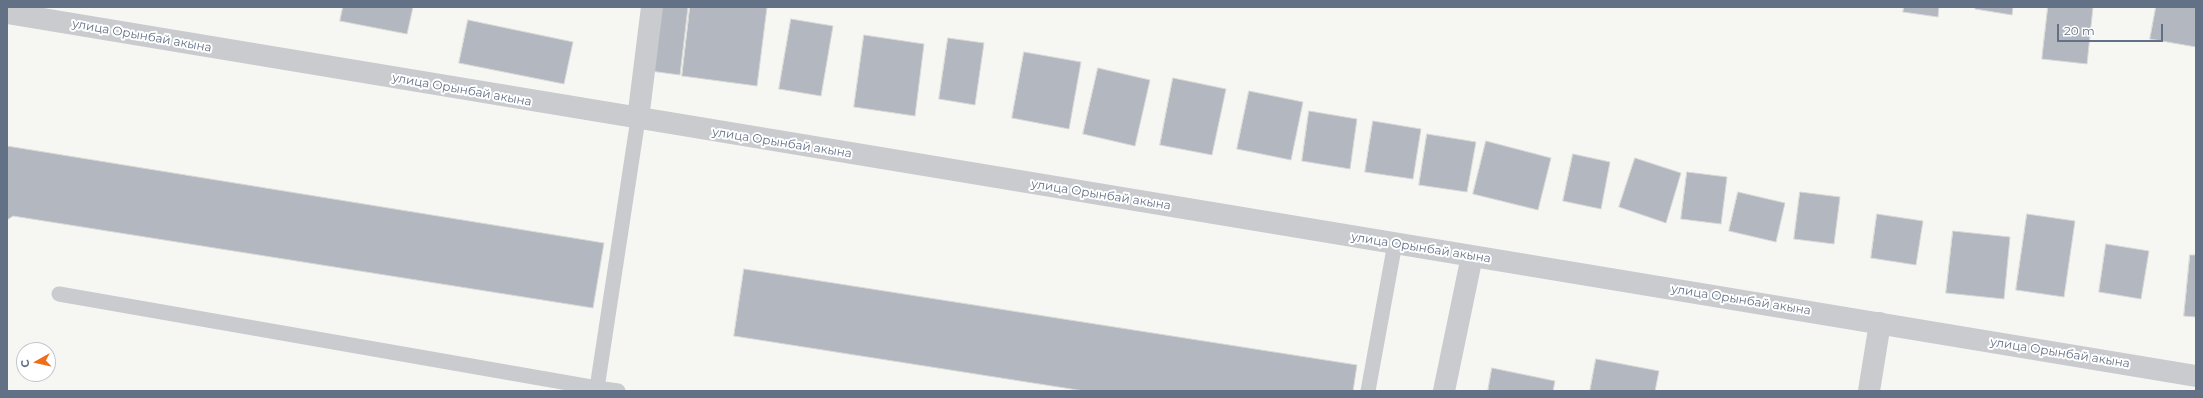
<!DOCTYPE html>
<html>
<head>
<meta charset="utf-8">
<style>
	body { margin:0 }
	#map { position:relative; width:2203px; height:398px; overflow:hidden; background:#f6f7f3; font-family:Montserrat,sans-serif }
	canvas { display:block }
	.frame { position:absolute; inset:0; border:8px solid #637187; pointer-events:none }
	.north { position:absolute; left:16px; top:342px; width:40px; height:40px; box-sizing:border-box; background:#fff; border:1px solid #c1c6cf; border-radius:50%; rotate:262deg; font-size:11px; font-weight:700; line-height:16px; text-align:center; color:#637187 }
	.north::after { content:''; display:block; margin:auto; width:14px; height:18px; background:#f06e1a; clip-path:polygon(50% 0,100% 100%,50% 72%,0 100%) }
	.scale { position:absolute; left:2057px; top:24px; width:106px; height:18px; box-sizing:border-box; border:2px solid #637187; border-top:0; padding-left:5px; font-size:12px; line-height:14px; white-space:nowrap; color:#637187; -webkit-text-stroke:3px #fff; paint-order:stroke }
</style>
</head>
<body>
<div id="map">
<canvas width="2203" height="398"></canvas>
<div class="frame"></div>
<div class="north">С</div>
<div class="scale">20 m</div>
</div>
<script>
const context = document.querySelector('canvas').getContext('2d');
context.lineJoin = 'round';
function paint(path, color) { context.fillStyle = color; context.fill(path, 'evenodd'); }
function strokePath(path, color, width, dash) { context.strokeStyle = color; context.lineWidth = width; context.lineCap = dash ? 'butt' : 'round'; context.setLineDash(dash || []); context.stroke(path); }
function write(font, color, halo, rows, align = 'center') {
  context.font = font + ' Montserrat,sans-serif'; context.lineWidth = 4; context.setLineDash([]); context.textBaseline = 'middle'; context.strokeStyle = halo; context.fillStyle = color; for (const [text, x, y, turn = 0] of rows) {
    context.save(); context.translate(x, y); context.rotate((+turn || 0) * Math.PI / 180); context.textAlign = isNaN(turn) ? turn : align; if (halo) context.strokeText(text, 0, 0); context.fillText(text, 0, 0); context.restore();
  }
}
const building = new Path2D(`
	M343,7h70l-6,27 -67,-13z
	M658,7h30l-8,68 -30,-4z
	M690,7h77l-10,79 -75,-10z
	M1904,7h35l-1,10 -35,-5z
	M1976,7h37l-1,8 -37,-6z
	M2048,7h45l-6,57 -45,-5z
	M2156,7h40v40l-46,-8z
	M791,19l42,7 -12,70 -42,-7z
	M468,20l105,22 -9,42 -105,-21z
	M864,35l60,9 -9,72 -61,-9z
	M948,38l36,5 -9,62 -36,-6z
	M1024,52l57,10 -12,67 -57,-11z
	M1098,68l52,12 -15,66 -52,-12z
	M1173,78l53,11 -14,66 -52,-10z
	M1249,91l54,11 -12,58 -54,-11z
	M1309,111l48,8 -7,50 -48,-8z
	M1373,121l48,8 -8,50 -48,-7z
	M1427,134l49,8 -9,50 -48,-7z
	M1486,141l65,17 -13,52 -65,-16z
	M7,146l597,97 -11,65 -580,-92 -6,4z
	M1573,154l37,8 -9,47 -38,-8z
	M1635,158l46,15 -15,50 -47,-16z
	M1687,172l40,5 -6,47 -40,-5z
	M1738,192l47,11 -9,39 -47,-11z
	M1800,192l40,5 -6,47 -40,-5z
	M1877,214l46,7 -7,44 -45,-7z
	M2027,214l48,7 -11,76 -48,-7z
	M1953,231l57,6 -6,62 -58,-6z
	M2106,244l43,7 -8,48 -42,-7z
	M2190,255h6v62l-12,-1z
	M744,269l613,96 -4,26h-269l-350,-55z
	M1596,359l63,12 -4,20h-65z
	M1492,368l63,13 -2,10h-65z`);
paint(building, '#b3b8c0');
strokePath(building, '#d8d8d6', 1);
strokePath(new Path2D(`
	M59,294l538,94 41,-269
	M597,388l21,3
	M1368,391l27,-148`), '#c9cbcf', 15);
strokePath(new Path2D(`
	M7,13l2189,363
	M638,119l14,-112
	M1444,391l28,-135
	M1869,391l11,-68`), '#c9cbcf', 22);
write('12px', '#637187', '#fff', [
	["улица Орынбай акына",142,36,10],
	["улица Орынбай акына",462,90,10],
	["улица Орынбай акына",782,143,9],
	["улица Орынбай акына",1101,195,9],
	["улица Орынбай акына",1421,248,9],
	["улица Орынбай акына",1741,300,9],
	["улица Орынбай акына",2060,353,9]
]);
</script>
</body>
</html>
